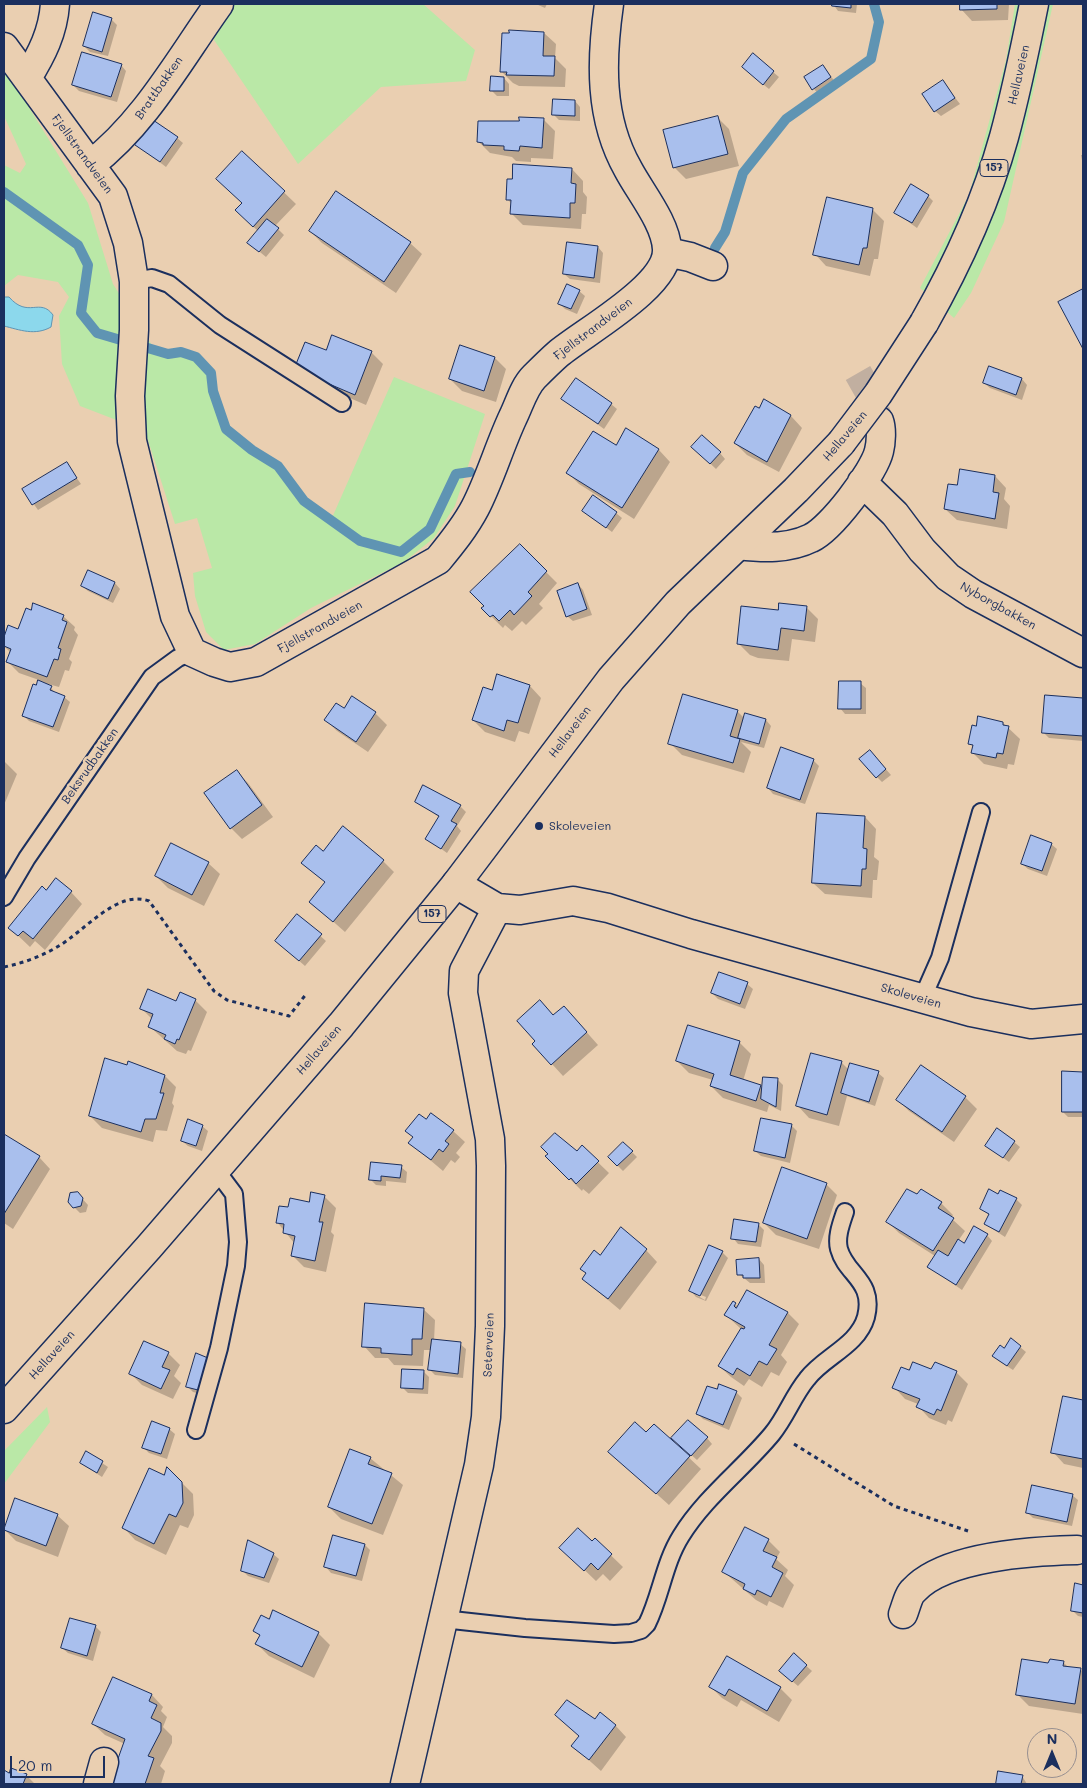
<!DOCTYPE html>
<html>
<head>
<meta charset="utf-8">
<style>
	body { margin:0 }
	#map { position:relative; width:1087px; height:1788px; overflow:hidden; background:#eacfb1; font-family:Mali,sans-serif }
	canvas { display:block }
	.frame { position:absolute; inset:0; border:5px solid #1b2f5e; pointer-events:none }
	.north { position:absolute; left:1027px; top:1728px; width:50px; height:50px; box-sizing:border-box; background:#eacfb1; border:1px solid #978f90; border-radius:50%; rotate:0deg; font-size:14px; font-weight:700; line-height:20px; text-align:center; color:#1b2f5e }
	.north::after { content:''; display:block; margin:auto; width:18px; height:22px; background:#1b2f5e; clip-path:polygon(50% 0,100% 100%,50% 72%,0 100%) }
	.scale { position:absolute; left:10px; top:1756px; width:95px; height:22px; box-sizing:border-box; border:2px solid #1b2f5e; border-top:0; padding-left:6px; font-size:15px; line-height:18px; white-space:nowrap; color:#1b2f5e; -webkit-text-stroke:4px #eacfb1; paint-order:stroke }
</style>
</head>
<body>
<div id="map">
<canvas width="1087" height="1788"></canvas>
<div class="frame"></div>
<div class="north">N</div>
<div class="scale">20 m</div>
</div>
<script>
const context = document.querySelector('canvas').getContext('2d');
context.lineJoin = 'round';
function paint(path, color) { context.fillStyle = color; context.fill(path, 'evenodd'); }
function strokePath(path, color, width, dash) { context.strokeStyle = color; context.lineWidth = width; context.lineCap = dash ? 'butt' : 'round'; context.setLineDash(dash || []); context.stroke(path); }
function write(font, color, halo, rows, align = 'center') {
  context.font = font + ' Mali,sans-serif'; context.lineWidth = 5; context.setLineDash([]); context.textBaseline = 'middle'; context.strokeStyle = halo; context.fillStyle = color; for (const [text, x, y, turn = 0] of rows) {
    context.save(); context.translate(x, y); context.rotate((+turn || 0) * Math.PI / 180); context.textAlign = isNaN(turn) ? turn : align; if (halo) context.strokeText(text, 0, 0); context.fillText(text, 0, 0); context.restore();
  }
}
paint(new Path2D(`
	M222,4h201l52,46 -9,31 -85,6 -83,77 -88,-130z
	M1015,4h38l-49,218 -33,71 -17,25 -34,-30 49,-93 37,-135z
	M4,67l84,136 25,81 42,66 13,4 13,-2 15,5 15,16 2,18 14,38 25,21 26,16 26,35 27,19 63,-143 91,37 -30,92 -21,32 -30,24 -93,46 -56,36 -31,6 -18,-18 -11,-36 -2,-23 19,-5 -15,-50 -22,6 -30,-93 -65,-25 -18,-42 -3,-48 10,-19 -11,-15 -40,-7 -14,11v-121l16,8 6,-9 -22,-48z
	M47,1407l3,15 -46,62v-33z`), '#bae8a7');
const water = new Path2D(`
	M4,297h5c19,22 31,0 44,18l-2,12c-16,9 -31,3 -47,-1z`);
paint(water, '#8cd8ec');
strokePath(water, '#5f94b3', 1);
paint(new Path2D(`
	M536,4h11l-2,4z
	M833,4h24l-1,9 -18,-2z
	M961,4h48l-1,16 -36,1 -11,-12z
	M111,19l6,6 -9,31 -18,-4 -6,-6z
	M544,33l12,11 -1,14 11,11 -1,18 -46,-1 -6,-3 -12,-12z
	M121,65l5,6 -9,31 -38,-11 -6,-6z
	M823,66l13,17 -17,12 -14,-17z
	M773,72l6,5 -10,12 -20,-16z
	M504,78l5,6v12h-12l-5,-5z
	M943,82l17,22 -19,12 -6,-5z
	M575,101l5,6v14l-21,-1 -5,-5z
	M718,118l11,11 10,37 -53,13 -12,-12z
	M543,119l12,12 -2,28 -22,-1v4l-15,-1 -4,-4 -22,-4 -11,-11 41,-20z
	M177,138l6,5 -17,24 -29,-22z
	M242,152l54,52 -21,22 9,9 -18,22 -11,-9 3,-17 -10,-9 -5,-19z
	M1081,155h2v11z
	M572,169l11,12v11l4,5 -1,17h-4l-1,15 -58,-4 -12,-12 1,-9 -5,-5z
	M928,196l5,5 -16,27 -21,-15z
	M872,209l12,12 -6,38h-4l-4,17 -44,-10 -11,-12z
	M310,231l100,12 12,11 -26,39 -74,-50z
	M598,247l5,6 -3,30 -30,-4 -6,-5z
	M1083,290v58l-23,-46z
	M579,291l6,5 -8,18 -12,-5 -6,-6z
	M327,352h44l12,12 -17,41 -58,-25z
	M495,358l11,11 -10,33 -34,-11 -12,-12z
	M989,368l33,11 5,6 -5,15 -32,-12 -6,-5z
	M563,399l48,5 6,5 -13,20z
	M764,401l27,15 11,12 -23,44 -32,-17 -12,-12z
	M626,430l33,20 11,12 -36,57 -55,-35 -11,-11 48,-26z
	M693,447l27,6 5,6 -9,10z
	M66,463l15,21 -43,26 -15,-21z
	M995,476l11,12 -2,11 6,7 -3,23 -50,-9 -12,-11 13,-22z
	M584,511l32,2 6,5 -10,14z
	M520,546l37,37 -18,21 4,4 -17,17 -4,-4 -10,10 -7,-6 -2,3 -20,-20z
	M89,571l26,12 5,6 -7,14 -25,-12 -6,-5z
	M578,584l5,6 9,25 -19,6 -6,-5z
	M806,607l12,12 -3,23 -23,-3 -3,22 -31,-3 -8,-3 -12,-12 42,-32z
	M63,616l12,11 -1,3 4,5 -9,24 3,3 -3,9 -4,-1 -6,17 -11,-3 8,10 8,3 6,5 -11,30 -30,-11 -6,-6 16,-35 -20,-7 -11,-11 3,-9 -7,-7v-5l5,-14 10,3z
	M497,676l33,10 11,12 -12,36 -10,-3 -4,11 -30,-10 -12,-12 19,-28z
	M860,683l6,5v26h-21l-5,-6z
	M1046,697l37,3v41l-34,-3 -6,-6z
	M344,710l31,3 12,12 -19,27 -31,-21 -11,-11z
	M737,711l8,8 21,1 5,6 -7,22 -23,-6 10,10 -7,21 -62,-18 -12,-12z
	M1003,723l17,16 -6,26 -6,-1 -1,5 -23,-5 -11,-11 1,-6 -5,-4z
	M875,757l16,18 -9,7 -5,-5z
	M813,760l6,6 -14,38 -32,-10 -5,-6z
	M4,761l13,13 -13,31z
	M237,772l11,11 25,34 -31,22 -11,-11z
	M424,787l36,19 6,6 -9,14 4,5 -14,22 -21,-15 14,-20 -23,-17z
	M865,817l11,12 -2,28 5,4 -2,19h-4l-1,18 -47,-4 -12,-11z
	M1051,844l6,5 -10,27 -19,-7 -6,-5z
	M323,853l60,8 11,11 -49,60 -34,-30 15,-19 -23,-20z
	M208,863l12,11 -16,32 -36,-18 -12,-12z
	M47,891l24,1 11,12 -37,46 -10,-9 -5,6 -20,-19z
	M298,916l28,25 -21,25 -23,-20z
	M747,984l6,5 -8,20 -27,-10 -6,-6z
	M195,1000l12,12 -16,39 -3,-1 -2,4 -9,-3 -28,-25 3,-7 -11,-11z
	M554,1016l21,3 23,26 -35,31 -11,-12z
	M740,1043l11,11 -8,27 20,8 15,-9 5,5 -2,26 -12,-6 -2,7 -44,-14 -12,-12 2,-6 -24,-7 -12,-12z
	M841,1062l8,8 29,3 6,5 -9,28 -28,-10 -8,30 -30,-8 -11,-12z
	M921,1066l44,31 12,12 -23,33 -45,-31 -11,-11z
	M1064,1073h19v44h-15l-5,-5z
	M165,1076l11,11 -4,16 2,3 -7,25 -11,-1 -3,12 -51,-14 -12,-12z
	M791,1125l6,6 -7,32 -29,-7 -6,-5z
	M202,1126l6,5 -6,20 -14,-5 -6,-5z
	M407,1131h46l12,11 -9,11 4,4 -5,6 -4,-3 -8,11 -33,-28 4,-5z
	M4,1135l35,22 11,12 -37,60 -9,-6z
	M1014,1142l6,5 -11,15 -22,-16z
	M623,1143l14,14 -14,14 -14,-14z
	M582,1147l27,26 -20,21 -6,-5 -1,2 -35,-35 30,-3z
	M401,1167l6,5 -1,11 -20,-2v5l-10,-1 -6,-6z
	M826,1184l11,11 -18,54 -43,-14 -12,-12z
	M78,1194l10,11 -2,7 -6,1 -11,-11z
	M324,1196l12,12 -5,24 3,3 -8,37 -22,-5 -11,-11 2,-12 -18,-22 12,-13 21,-6z
	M917,1196l24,7 12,12 -2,3 14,13 -7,10 6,4 23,-10 5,6 -30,49 -33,-23 6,-11 -36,-23 -11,-11z
	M998,1196l18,3 6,6 -17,32 -20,-13 5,-8 -9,-8z
	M758,1224l6,6 -3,17 -23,-3 -5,-6z
	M646,1250l11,12 -37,48 -37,-31 4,-5 -6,-5z
	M722,1252l6,6 -22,43 -10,-4 -5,-6zM696,1293l10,4 -1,3 -9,-5z
	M759,1259l5,6 1,18h-15l-11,-9z
	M748,1291l40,22 11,11 -18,31 6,7 -8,14 -8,-4 -9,15 -13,-8 -5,7 -13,-9 -12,-11 22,-37 -15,-14 9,-11 3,3z
	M423,1309l12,11 -1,21 26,3 6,5 -3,29 -28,-3 -5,-5 2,-20h-8l-1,16 -29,-1 -6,-7h-13l-11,-12z
	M1020,1347l6,5 -13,18 -14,-9 6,-12z
	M168,1353l12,12 -6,11 7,7 -8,16 -31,-14 -12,-12z
	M208,1359l-4,36 -11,-3 -6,-6z
	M423,1371l6,6 -1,17 -20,-1 -5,-5z
	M932,1371l24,1 12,12 -16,38 -4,-2 -2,5 -17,-7 -11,-12v-2l-13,-5 -11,-12 16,-15z
	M718,1391l18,1 6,6 -13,32 -26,-11 -6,-6z
	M1064,1398l19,4v66l-19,-4 -11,-12z
	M654,1425l47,44 -32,36 -47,-42z
	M169,1429l6,5 -8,25 -18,-6 -5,-5z
	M707,1438l5,6 -15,16 -18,-16z
	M87,1453l21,14 -6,10 -21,-14z
	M370,1458l33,27 -20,50 -42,-16 -12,-12z
	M168,1469l25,25 1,21 -6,13 -8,-3 -14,30 -31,-15 -11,-12z
	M1072,1495l6,5 -6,26 -39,-8 -5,-5z
	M57,1515l12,11 -11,31 -42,-16 -11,-11z
	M334,1536l31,9 5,5 -8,31 -31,-8 -5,-6z
	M595,1540l28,27 -13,14 -7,-7 -7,7 -23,-22z
	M768,1540l12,12 -4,7 12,11 -3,6 9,9 -11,23 -14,-7 -2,5 -11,-6 -32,-28z
	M273,1554l6,5 -10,24 -21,-7 -6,-6z
	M1076,1585l7,1v31l-5,-1 -6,-6z
	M274,1612l44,21 12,12 -16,33 -45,-22 -12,-12 4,-7 -6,-6 15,-11z
	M71,1619l25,8 5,5 -8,29 -25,-8 -6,-5z
	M794,1655l18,16 -14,15 -12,-10z
	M727,1658l53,30 12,12 -13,22 -38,-22 -4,7 -15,-9 -12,-12z
	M1063,1662l6,6 11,1 3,3v42l-54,-8 -11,-11 31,-30z
	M114,1679l38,16 11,12 -2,4 6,6 -4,10 9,9v7l-12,23 5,5 -4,13h-51l15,-40 -20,-9 -12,-11z
	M595,1721l20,4 11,12 -25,34 -28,-25z
	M4,1772l22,3 9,9h-31z
	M1000,1772l22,4 5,8h-29z`), '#0003');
strokePath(new Path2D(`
	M4,192l74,53 10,20 -7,48 16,20 71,21 13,-2 15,5 15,16 2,18 13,38 26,21 26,16 26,35 56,40 41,11 29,-23 26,-55 14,-2
	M715,248l10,-16 18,-59 43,-54 85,-60 8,-37 -5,-18`), '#5f94b3', 10);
const building = new Path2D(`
	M832,4h19v4l-19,-2z
	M960,4h37v5l-37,1z
	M93,12l19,6 -10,34 -19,-6z
	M509,30l35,2 -1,24h12l-1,20 -48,-1 1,-3h-7l2,-39h7z
	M82,52l40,12 -11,33 -39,-12z
	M753,53l21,18 -11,14 -21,-18z
	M823,65l8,12 -19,13 -8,-13z
	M491,76l13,1v14h-14z
	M943,80l12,18 -21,14 -12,-18z
	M553,99l22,1v16l-23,-1z
	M718,116l10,38 -55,14 -10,-38z
	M519,117l25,1 -2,30 -22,-2 -1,5 -15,-1v-4l-21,-1v-2l-6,-1 1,-21h41z
	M153,120l25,17 -18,25 -25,-17z
	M242,151l43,40 -32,36 -18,-17 7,-7 -26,-24z
	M513,164l59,4 -1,15 5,1 -1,19h-5v15l-60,-4 1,-14h-5l1,-21h5z
	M911,184l18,11 -17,28 -18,-10z
	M336,191l75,51 -27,40 -75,-51z
	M827,197l46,11 -6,40h-4l-4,17 -46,-10z
	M267,219l12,9 -20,24 -12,-9z
	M567,242l31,4 -4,32 -31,-4z
	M567,284l13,6 -9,19 -13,-5z
	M1083,289v60l-25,-47z
	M332,335l40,16 -17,44 -61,-26 11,-27 21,8z
	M460,345l35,12 -11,34 -35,-12z
	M989,366l33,12 -6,17 -33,-12z
	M576,378l36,25 -14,21 -37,-25z
	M764,399l27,16 -24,47 -33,-19 21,-37 4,2z
	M626,428l33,21 -37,59 -56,-35 27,-42 23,14z
	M702,435l19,17 -11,12 -19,-17z
	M67,462l10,16 -45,27 -10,-16z
	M960,469l35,6 -2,17 6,1 -4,26 -51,-10 4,-25 9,1z
	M593,495l24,17 -11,16 -24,-17z
	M520,544l27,27 -19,21 4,4 -18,19 -4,-5 -11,11 -6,-6 -3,2 -9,-9 3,-2 -14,-14z
	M88,570l27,12 -7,17 -27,-13z
	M578,583l9,26 -21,8 -9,-26z
	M33,603l31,12 -2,5 5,2 -9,26 3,1 -3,11 -4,-1 -7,18 -41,-15 5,-13 -7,-3v-9l4,-12 10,4 8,-21 5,2z
	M779,603l28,3 -3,25 -23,-3 -3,22 -41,-6 4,-38 37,4z
	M497,674l33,11 -12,38 -11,-3 -3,11 -32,-11 11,-33 9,3z
	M38,680l14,6 -2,4 15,6 -12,31 -31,-11 11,-32 3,1z
	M839,681h22v28h-23z
	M683,694l55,16 -8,26 10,3 -7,24 -65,-19z
	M1045,695l38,3v38l-41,-3z
	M352,696l24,16 -20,30 -32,-22 12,-17 8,5z
	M745,713l21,6 -7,25 -21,-6z
	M978,716l25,6v3l6,1 -6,28 -6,-1 -1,5 -25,-5 2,-8 -5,-1 4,-19 4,1z
	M781,747l33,12 -14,41 -33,-12z
	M870,750l16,19 -10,9 -17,-19z
	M237,770l25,35 -32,24 -26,-36z
	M423,785l38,20 -10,16 6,3 -16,25 -16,-10 14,-23 -24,-14z
	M817,813l48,3 -2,32 4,1 -1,20h-4l-1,17 -49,-3z
	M343,826l41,34 -51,62 -24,-20 16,-20 -24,-19 15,-18 7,6z
	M1031,835l21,8 -10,28 -21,-7z
	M171,843l38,19 -17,33 -37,-19z
	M56,878l16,13 -39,48 -10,-8 -5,5 -10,-8 34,-42 4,4z
	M297,914l25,20 -23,27 -24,-20z
	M719,972l29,10 -8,22 -29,-11z
	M148,989l28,12 4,-9 16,7 -17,41 -2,-1 -2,5 -11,-5 2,-4 -18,-8 5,-13 -13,-5z
	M540,1000l13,15 11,-9 23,26 -36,33 -19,-21 3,-3 -18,-20z
	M688,1025l52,16 -10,34 31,10 -5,16 -46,-15 4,-12 -38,-13z
	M811,1053l31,8 -15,54 -31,-9z
	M105,1058l22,7 1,-4 37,14 -5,18h4l-8,26h-11l-4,13 -52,-16z
	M850,1063l29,8 -10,31 -28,-9z
	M921,1065l45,31 -24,36 -46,-32z
	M1062,1071l21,1v40h-21z
	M763,1077l15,1 -2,29 -15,-8z
	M431,1113l23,17 -9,11 4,3 -6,8 -4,-3 -8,11 -23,-17 5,-6 -8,-6 14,-17 7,5z
	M761,1118l31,6 -7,34 -31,-7z
	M188,1119l15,6 -7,21 -15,-5z
	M997,1128l18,13 -12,17 -18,-12z
	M555,1133l22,18 5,-6 17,16 -23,23 -5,-6 -2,2 -24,-24 3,-2 -7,-7z
	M4,1134l36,22 -36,58z
	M623,1142l10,9 -16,15 -9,-9z
	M371,1162l31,3 -2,13 -19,-2v5l-12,-1z
	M782,1167l45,16 -20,56 -44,-16z
	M907,1189l10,5 4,-5 21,13 -4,6 16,10 -21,33 -47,-29z
	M989,1189l9,5 2,-4 17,8 -18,34 -15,-8 5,-10 -9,-5z
	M78,1192l5,6 -2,8 -8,2 -5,-6 2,-9z
	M311,1192l14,3 -6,27h4l-8,39 -24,-5 4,-20 -12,-3 1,-9 -8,-1 3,-17 9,1 2,-9 19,4z
	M734,1219l25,4 -3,19 -25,-3z
	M974,1226l14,8 -32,51 -29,-18 11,-17 10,6 10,-17 6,4z
	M621,1227l26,22 -39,50 -26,-20 4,-6 -6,-4 14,-19 6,5z
	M709,1245l14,6 -23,45 -11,-5z
	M759,1258l1,20h-17v-3h-6l-1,-15z
	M747,1290l41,22 -19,33 8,4 -10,16 -8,-4 -9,15 -13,-8 -4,7 -15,-9 23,-38 3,1 1,-2 -21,-12 9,-14 3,2 -2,3 2,2z
	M365,1303l59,5 -2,31h-10v16l-31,-2v-5l-19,-1z
	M1011,1338l10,8 -14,20 -15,-10 8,-11 4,3z
	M432,1339l29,3 -3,32 -30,-4z
	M144,1341l25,11 -7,15 8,3 -9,19 -32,-15z
	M196,1353l12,5 -10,32 -12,-3z
	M913,1362l18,7 4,-7 22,9 -16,40 -4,-2 -3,6 -18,-8 4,-8 -28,-11 9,-21 8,3z
	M402,1369l22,1 -1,19 -22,-1z
	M719,1384l18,7 -14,34 -27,-11 11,-28 10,3z
	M1063,1396l20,4v59l-32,-6z
	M688,1420l20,17 -17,19 -20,-18z
	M152,1421l18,7 -9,26 -19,-6z
	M635,1422l11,10 8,-8 36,32 -34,38 -48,-42z
	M350,1449l21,8 -3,7 24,9 -20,51 -44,-17z
	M86,1451l17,10 -6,12 -17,-10z
	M167,1467l15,15 1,21 -7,14 -7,-3 -15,30 -32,-16 27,-60 15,7z
	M1032,1485l41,9 -6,28 -41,-9z
	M15,1498l43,16 -12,32 -42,-16z
	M745,1527l24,12 -6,12 14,6 -5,10 11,6 -12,24 -14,-7 -2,5 -12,-6 2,-5 -23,-12z
	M578,1528l14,13 3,-3 17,16 -14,16 -7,-7 -7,8 -25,-23z
	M333,1535l32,9 -9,32 -32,-9z
	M248,1540l26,13 -10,25 -23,-7z
	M1075,1583l8,2v28l-12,-2z
	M273,1610l46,22 -17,35 -47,-23 5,-9 -7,-4 8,-16 8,4z
	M70,1618l26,7 -9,31 -26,-8z
	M794,1653l13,12 -15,17 -13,-11z
	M727,1656l54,31 -14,24 -38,-22 -4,7 -16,-9z
	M1022,1659l26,4 2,-4 14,2 -1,5 18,2 -6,36 -59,-9z
	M113,1677l39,17 -3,7 8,4 -6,13 10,5v8l-13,25 6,2 -9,26h-36l16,-45 -33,-15z
	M567,1700l28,19 5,-7 16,13 -27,35 -18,-14 8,-10 -24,-21z
	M11,1768l16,6 -4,10h-19v-14l5,3z
	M998,1771l25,4 -2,9h-25z`);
paint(building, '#a9bfed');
strokePath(building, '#1b2f5e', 1);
strokePath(new Path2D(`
	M858,373l13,23 8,25`), '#c1afa0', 28, [28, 14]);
const service = new Path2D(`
	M134,281l18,-3 17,6 51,41 122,78
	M4,897l23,-39 125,-181 26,-19 14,-6
	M922,999l18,-41 41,-146
	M196,1430l23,-82 17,-82 2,-24 -4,-48 -18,-24
	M443,1619l82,9 89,6 17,-1 10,-3 6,-6c14,-28 17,-61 34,-88 24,-39 62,-67 91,-102 14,-17 21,-38 35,-55 16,-22 51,-33 59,-62 9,-36 -20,-42 -27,-68 -3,-12 2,-25 6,-37`);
const minor = new Path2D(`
	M4,47l109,149 15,47 6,38v49l-4,66 2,45 43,175 17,36 22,10 16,5 26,-5 182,-102c14,-17 27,-33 37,-52 15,-29 24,-61 38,-91 6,-12 11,-30 21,-40 8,-8 16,-16 24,-23 26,-22 111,-68 109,-105 -1,-26 -27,-57 -39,-80 -29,-51 -27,-109 -19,-165
	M27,78c15,-24 26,-46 28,-74
	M90,165c55,-42 89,-105 129,-161
	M667,252l23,5 23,9
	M862,482l33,32 27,36 26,27 25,17 110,59
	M739,545c24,3 50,4 72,-7 20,-9 63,-66 68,-87 2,-8 3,-22 0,-30
	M456,884l41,24 23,2 53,-9 35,7 83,26 280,78 60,12 52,-5
	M903,1614c3,-7 5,-19 11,-24 31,-34 119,-39 163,-40
	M98,1784l6,-22
	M405,1784l74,-319 7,-48 4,-91 1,-160 -1,-27 -27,-146 1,-22 33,-63`);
const primary = new Path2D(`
	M924,323c33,-58 62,-121 80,-186 12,-44 21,-88 30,-133
	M4,1409l145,-162 192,-222 115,-141 155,-205 67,-76 118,-113 45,-47`);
strokePath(service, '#1b2f5e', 20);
strokePath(minor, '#1b2f5e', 31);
strokePath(primary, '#1b2f5e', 31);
strokePath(new Path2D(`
	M4,967c19,-4 36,-10 53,-20 27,-15 60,-58 92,-46l65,90 13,9 62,16 18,-23
	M794,1444l100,62 74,25`), '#1b2f5e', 3, [4, 4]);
strokePath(service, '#eacfb1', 16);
strokePath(minor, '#eacfb1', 28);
strokePath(primary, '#eacfb1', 28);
const primaryBridge = new Path2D(`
	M841,443l37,-49 46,-71`);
strokePath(primaryBridge, '#1b2f5e', 31, []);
strokePath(primaryBridge, '#eacfb1', 28);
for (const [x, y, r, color] of [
	[539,826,5,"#1b2f5e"]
]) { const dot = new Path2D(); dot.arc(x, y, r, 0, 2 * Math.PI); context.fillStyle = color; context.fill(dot); strokePath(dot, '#eacfb1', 2); }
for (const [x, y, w] of [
	[994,168,28],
	[432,914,28]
]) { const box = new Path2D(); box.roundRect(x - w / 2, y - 8.5, w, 17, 4); context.fillStyle = '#eacfb1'; context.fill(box); strokePath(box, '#1b2f5e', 1); }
write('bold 11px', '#1b2f5e', null, [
	["157",994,168],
	["157",432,914]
]);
write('12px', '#1b2f5e', '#eacfb1', [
	["Hellaveien",1019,75,-77],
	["Brattbakken",159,88,-55],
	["Fjellstrandveien",82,154,54],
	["Fjellstrandveien",593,329,-37],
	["Hellaveien",845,436,-50],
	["Nyborgbakken",998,606,29],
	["Fjellstrandveien",320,627,-29],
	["Hellaveien",570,732,-53],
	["Beksrudbakken",90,766,-55],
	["Skoleveien",911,996,16],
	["Hellaveien",319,1050,-49],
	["Seterveien",489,1345,-88],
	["Hellaveien",52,1355,-48]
]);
write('12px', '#1b2f5e', '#eacfb1', [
	["Skoleveien",549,826]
], 'left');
</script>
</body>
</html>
